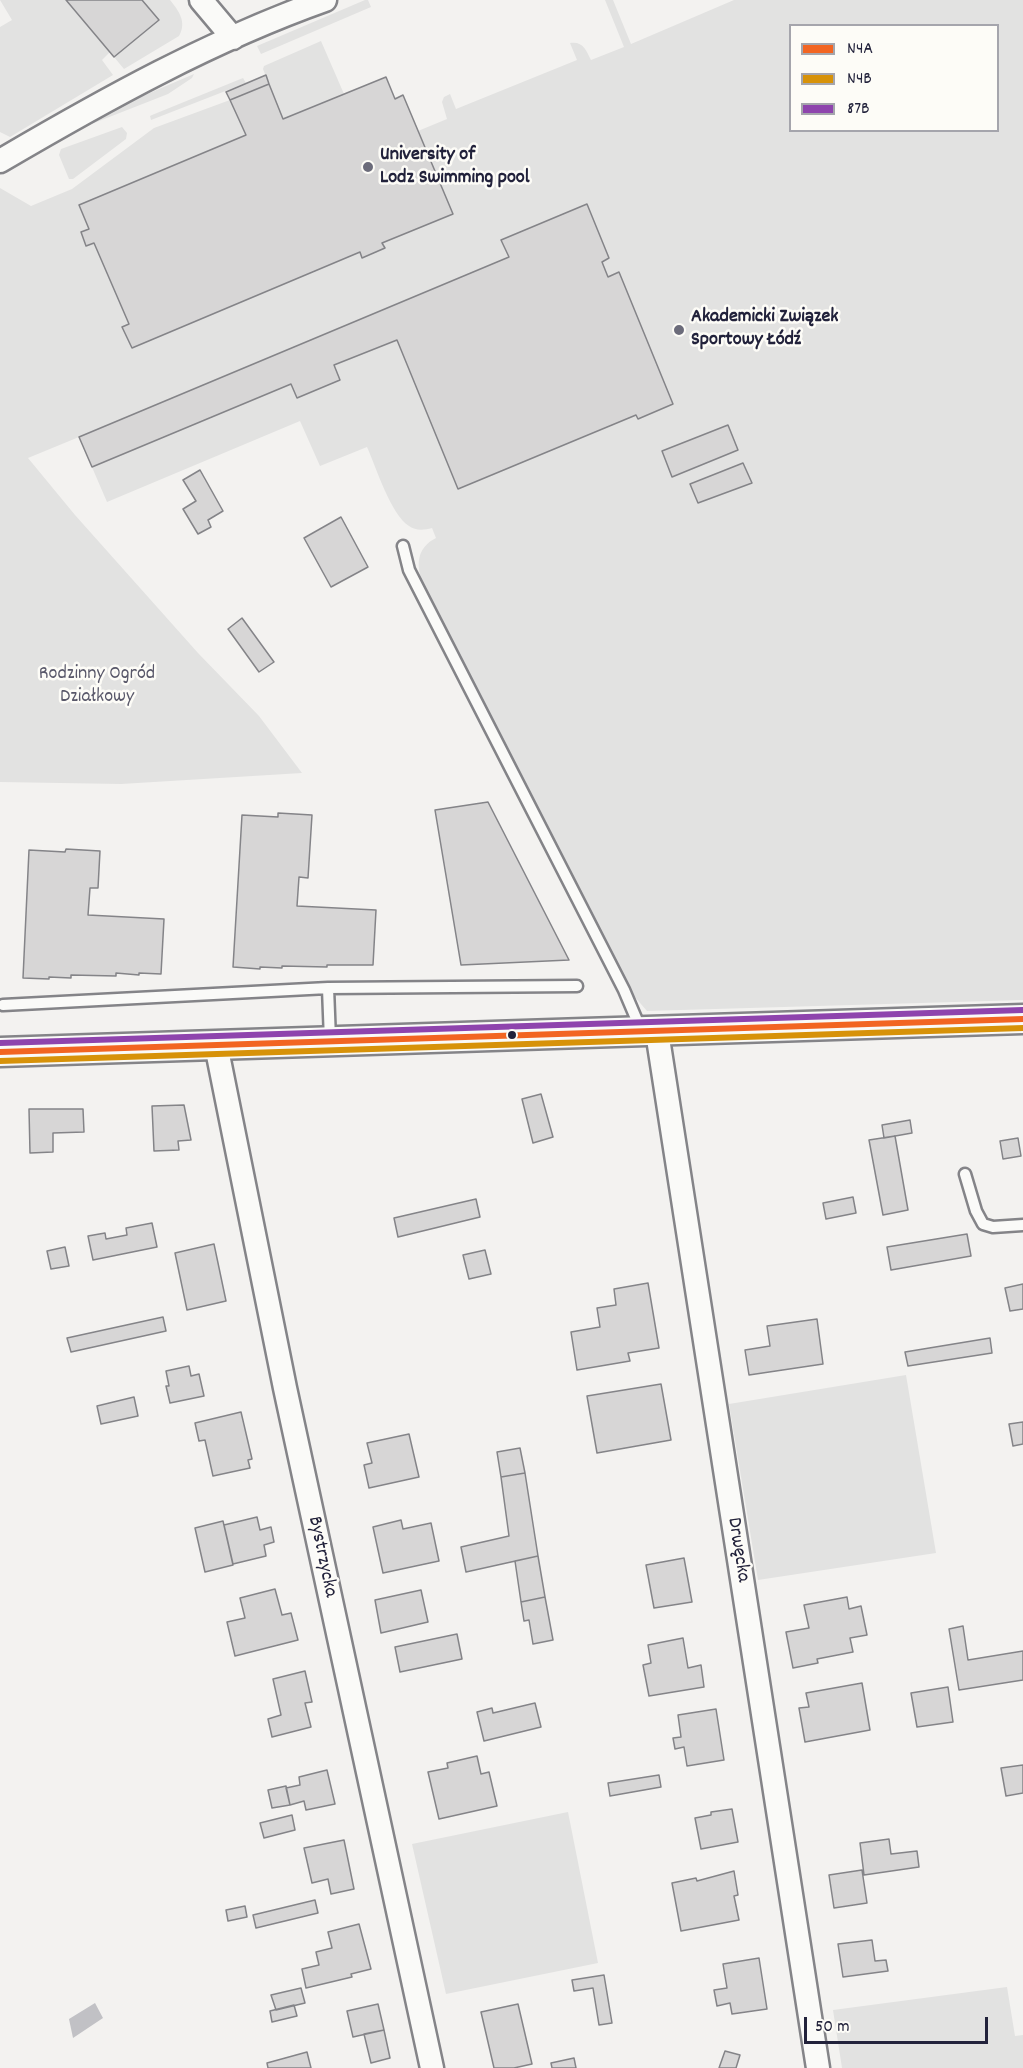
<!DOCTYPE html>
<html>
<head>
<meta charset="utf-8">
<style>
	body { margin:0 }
	#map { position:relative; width:1023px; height:2068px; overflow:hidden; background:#f3f2f0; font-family:Dekko,sans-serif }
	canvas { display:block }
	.legend { position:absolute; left:789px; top:24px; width:210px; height:108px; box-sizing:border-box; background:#fdfcf7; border:2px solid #a5a5ac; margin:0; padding:8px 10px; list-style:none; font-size:18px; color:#22223b }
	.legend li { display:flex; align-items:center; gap:12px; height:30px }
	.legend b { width:30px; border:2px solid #a5a5ac }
	.scale { position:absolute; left:804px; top:2017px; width:184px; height:27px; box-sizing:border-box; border:3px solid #22223b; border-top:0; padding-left:8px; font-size:18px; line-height:21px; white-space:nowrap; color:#22223b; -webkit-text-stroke:4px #fdfcf7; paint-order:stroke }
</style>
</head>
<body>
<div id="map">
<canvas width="1023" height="2068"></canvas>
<ul class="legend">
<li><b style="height:8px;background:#f26522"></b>N4A</li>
<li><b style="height:8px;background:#d79209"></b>N4B</li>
<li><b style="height:8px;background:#8e44ad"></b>87B</li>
</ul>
<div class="scale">50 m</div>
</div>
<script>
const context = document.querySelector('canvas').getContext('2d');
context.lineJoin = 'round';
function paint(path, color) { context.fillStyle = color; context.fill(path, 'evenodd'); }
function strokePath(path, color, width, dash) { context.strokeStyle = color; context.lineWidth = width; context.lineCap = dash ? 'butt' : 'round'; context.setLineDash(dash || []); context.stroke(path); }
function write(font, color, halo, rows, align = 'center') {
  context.font = font + ' Dekko,sans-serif'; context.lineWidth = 5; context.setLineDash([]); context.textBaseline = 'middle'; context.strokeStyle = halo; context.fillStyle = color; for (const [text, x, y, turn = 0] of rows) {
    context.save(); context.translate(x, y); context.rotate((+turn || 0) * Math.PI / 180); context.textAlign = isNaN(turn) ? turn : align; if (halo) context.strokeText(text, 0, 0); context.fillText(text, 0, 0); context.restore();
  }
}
paint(new Path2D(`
	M0,0h66l44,52 -8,8 11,15 -103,62 -10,-5v-105l12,-7z
	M142,0h28c9,11 17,22 9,36l-55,33 -10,-12 45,-37z
	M365,0h3l3,7 -110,47 -4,-8z
	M605,0h8l18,44 103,-44h289v1000l-376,11 -13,-15 -211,-412c-7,-18 -7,-36 13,-46l-4,-10c-8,2 -16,3 -23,-2 -18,-11 -33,-59 -42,-79l-47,19 -20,-45 -193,81 -28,-65 -51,21 47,57 123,138 61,63 43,57 -181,11 -121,-2v-594l31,18 41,-17 82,-61 76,-28 39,-16 -6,-15 1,-3 57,-25 23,53 42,-17 8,21 9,-3 15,36 29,-12 -5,-17 2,-5 6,-3 6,15 121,-49 -7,-17c13,-2 16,7 21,17l33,-13zM790,26h208v104h-208z
	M194,74l-2,4 -24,16 -97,38 61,-34 13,-3z
	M243,78l3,5 -95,37 -1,-4 2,-1z
	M122,127l5,6 -1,6 -53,40h-4l-10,-24 2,-6z
	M906,1375l30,178 -178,27 -29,-176z
	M568,1812l30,151 -152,31 -34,-150z
	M1007,1987l8,49 8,-1v33h-181l-9,-58z`), '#e2e2e1');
paint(new Path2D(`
	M95,2003l8,15 -30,20 -4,-19z`), '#c1c1c5');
const building = new Path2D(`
	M66,0h76l17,20 -45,37z
	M266,75l3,9 -39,16 -4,-8z
	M386,77l9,22 8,-4 50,119 -71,29 3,5 -23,10 -2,-6 -228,96 -10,-21 7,-3 -35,-81 -8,3 -5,-14 8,-3 -10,-24 167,-70 -16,-35 39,-16 14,35z
	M587,204l22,54 -7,4 6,15 11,-5 54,132 -35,15 -2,-4 -178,74 -61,-149 -63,25 6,15 -43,18 -6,-14 -199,83 -13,-30 430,-180 -8,-17z
	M728,425l10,25 -66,27 -10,-26z
	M743,463l9,20 -54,20 -8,-19z
	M200,470l23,41 -15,9 3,7 -13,7 -15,-25 13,-8 -13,-21z
	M341,517l27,50 -37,20 -27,-49z
	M242,618l32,44 -15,10 -31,-43z
	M488,802l81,158 -108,5 -26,-155z
	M278,813l34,2 -4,63 -9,-1 -2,29 79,4 -3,55h-46v2l-45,-1v2l-22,-1v2l-27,-2 9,-152 36,2z
	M66,849l34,2 -2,37h-8l-2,27 76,4 -3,55 -22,-1v2l-23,-2v3l-45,-1v3l-22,-1v2l-26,-1 6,-128 36,2z
	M541,1094l12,43 -20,6 -11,-44z
	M184,1105l7,35 -13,1 1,9 -25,1 -2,-45z
	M29,1109h54l1,23 -31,1v19l-23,1z
	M910,1120l2,13 -28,5 -2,-13z
	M895,1136l13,74 -25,5 -14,-75z
	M1018,1138l3,18 -18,3 -3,-18z
	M853,1197l3,16 -30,6 -3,-16z
	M476,1199l4,18 -82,20 -4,-19z
	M152,1223l5,24 -64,13 -5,-24 17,-3 1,6 21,-4 -1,-7z
	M967,1234l4,22 -80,14 -4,-23z
	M214,1244l12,57 -39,9 -12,-57z
	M65,1247l4,19 -18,3 -4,-18z
	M485,1250l6,24 -22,5 -6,-24z
	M648,1283l11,65 -31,5 2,8 -53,9 -6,-38 29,-5 -3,-19 19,-3 -2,-16z
	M1023,1284v25l-13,2 -5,-23z
	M163,1317l3,14 -95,21 -4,-14z
	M817,1319l6,45 -74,11 -4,-25 25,-4 -3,-20z
	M990,1338l2,15 -84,13 -3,-14z
	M189,1366l2,10 8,-2 5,22 -34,7 -4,-17h3l-3,-15z
	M661,1384l10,56 -74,13 -10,-57z
	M134,1397l4,19 -37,8 -4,-18z
	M241,1412l11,47 -4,1 2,8 -37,8 -8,-36 -6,1 -4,-18z
	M1023,1422v22l-10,2 -4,-22z
	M409,1434l10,43 -50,11 -5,-23 8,-2 -5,-20z
	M520,1448l5,25 -24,4 -4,-25z
	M525,1473l13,83 -72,16 -5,-25 48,-11 -8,-59z
	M257,1517l3,13 11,-3 3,15 -10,3 2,11 -33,8 -9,-39z
	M401,1520l2,9 28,-6 8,38 -56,12 -10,-46z
	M223,1521l10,44 -28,7 -10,-44z
	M538,1556l7,41 -24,5 -6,-41z
	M684,1558l8,44 -38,6 -8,-43z
	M275,1589l7,26 9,-2 7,27 -63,16 -8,-34 18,-4 -5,-20z
	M421,1590l7,32 -47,11 -6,-33z
	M545,1597l8,43 -20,4 -4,-24 -5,1 -3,-19z
	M847,1597l2,12 12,-3 6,29 -17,3 3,14 -36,7 1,4 -25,5 -7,-36 23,-4 -5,-23z
	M963,1626l5,34 55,-9v29l-64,10 -10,-61z
	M457,1634l5,25 -62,13 -5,-25z
	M683,1638l5,30 13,-3 3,22 -55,9 -6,-31 8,-2 -3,-18z
	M305,1671l7,31 -7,1 6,24 -39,10 -4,-18 13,-4 -8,-36z
	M862,1683l8,47 -65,12 -6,-34 10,-1 -3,-14z
	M948,1687l5,35 -36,5 -6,-34z
	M535,1703l6,24 -57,14 -7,-29 15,-4 1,5z
	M716,1709l8,51 -37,6 -3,-19 -9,2 -2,-11 8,-1 -3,-22z
	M477,1756l4,18 8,-2 8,34 -58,13 -11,-47 20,-4 -1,-5z
	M1023,1765v28l-17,3 -5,-28z
	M327,1770l8,34 -29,6 -2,-9 -14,4 -4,-17 14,-3 -1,-8z
	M659,1775l2,12 -51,9 -2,-13z
	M286,1786l4,19 -18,3 -4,-18z
	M732,1809l6,33 -37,7 -6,-31 16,-3v-3z
	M292,1815l3,15 -31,8 -4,-15z
	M889,1839l2,15 26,-3 2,16 -55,8 -4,-32z
	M344,1840l10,49 -23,5 -3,-15 -16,4 -8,-35z
	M862,1870l5,33 -33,5 -5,-33z
	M734,1871l4,24 -4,1 5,24 -58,11 -9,-48 24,-5 1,3z
	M315,1900l3,13 -62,15 -3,-13z
	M245,1906l2,11 -19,4 -2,-11z
	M359,1924l12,45 -20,5 1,3 -46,11 -4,-19 17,-4 -3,-13 16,-4 -4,-16z
	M872,1940l3,21 11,-1 2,11 -45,6 -5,-33z
	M759,1958l8,51 -35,5 -2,-11 -13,3 -3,-16 13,-2 -4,-24z
	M604,1975l8,48 -13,2 -6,-37 -19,3 -2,-11z
	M301,1988l4,15 -29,7 -5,-15z
	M378,2004l6,26 -31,7 -6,-26z
	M518,2004l14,60 -18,4h-20l-13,-56z
	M294,2005l3,11 -25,6 -2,-11z
	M384,2030l6,28 -19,5 -7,-29z
	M725,2051l15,4 -4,13h-17z
	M307,2052l4,16h-43l-1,-5z
	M574,2058l2,10h-24l-1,-5z`);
paint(building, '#d7d6d6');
strokePath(building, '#848488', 1.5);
const service = new Path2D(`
	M403,546l6,24 215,420 17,40
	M3,1005l325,-17
	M330,1040l-2,-52 249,-2
	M965,1174l11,37 7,13 10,3 30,-2`);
const minor = new Path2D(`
	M201,0l32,38
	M0,161c104,-61 212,-121 325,-161
	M657,1032l161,1036
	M216,1045l69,343 147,680`);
const tertiary = new Path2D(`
	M0,1052c341,-13 682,-21 1023,-33`);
strokePath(service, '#848488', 15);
strokePath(minor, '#848488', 27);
strokePath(tertiary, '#848488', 33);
strokePath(service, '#fafaf8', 10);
strokePath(minor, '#fafaf8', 22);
strokePath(tertiary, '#fafaf8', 28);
strokePath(new Path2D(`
	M0,1052l1023,-33`), '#f26522', 6);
strokePath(new Path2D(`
	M0,1061l1023,-33`), '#d79209', 6);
strokePath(new Path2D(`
	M0,1043l1023,-33`), '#8e44ad', 6);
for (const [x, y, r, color] of [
	[368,167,6,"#6b6b7a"],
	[679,330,6,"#6b6b7a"],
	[512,1035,5,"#22223b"]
]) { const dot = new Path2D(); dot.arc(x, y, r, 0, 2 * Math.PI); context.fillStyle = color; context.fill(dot); strokePath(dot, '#fdfcf7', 2); }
write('bold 20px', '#22223b', '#fdfcf7', [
	["University of",380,156],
	["Lodz Swimming pool",380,179],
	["Akademicki Związek",691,318],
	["Sportowy Łódź",691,341]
], 'left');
write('20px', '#585769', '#fdfcf7', [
	["Rodzinny Ogród",97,675],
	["Działkowy",97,698]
]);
write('20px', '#22223b', '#fdfcf7', [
	["Drwęcka",737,1550,81],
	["Bystrzycka",321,1557,78]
]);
</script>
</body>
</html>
